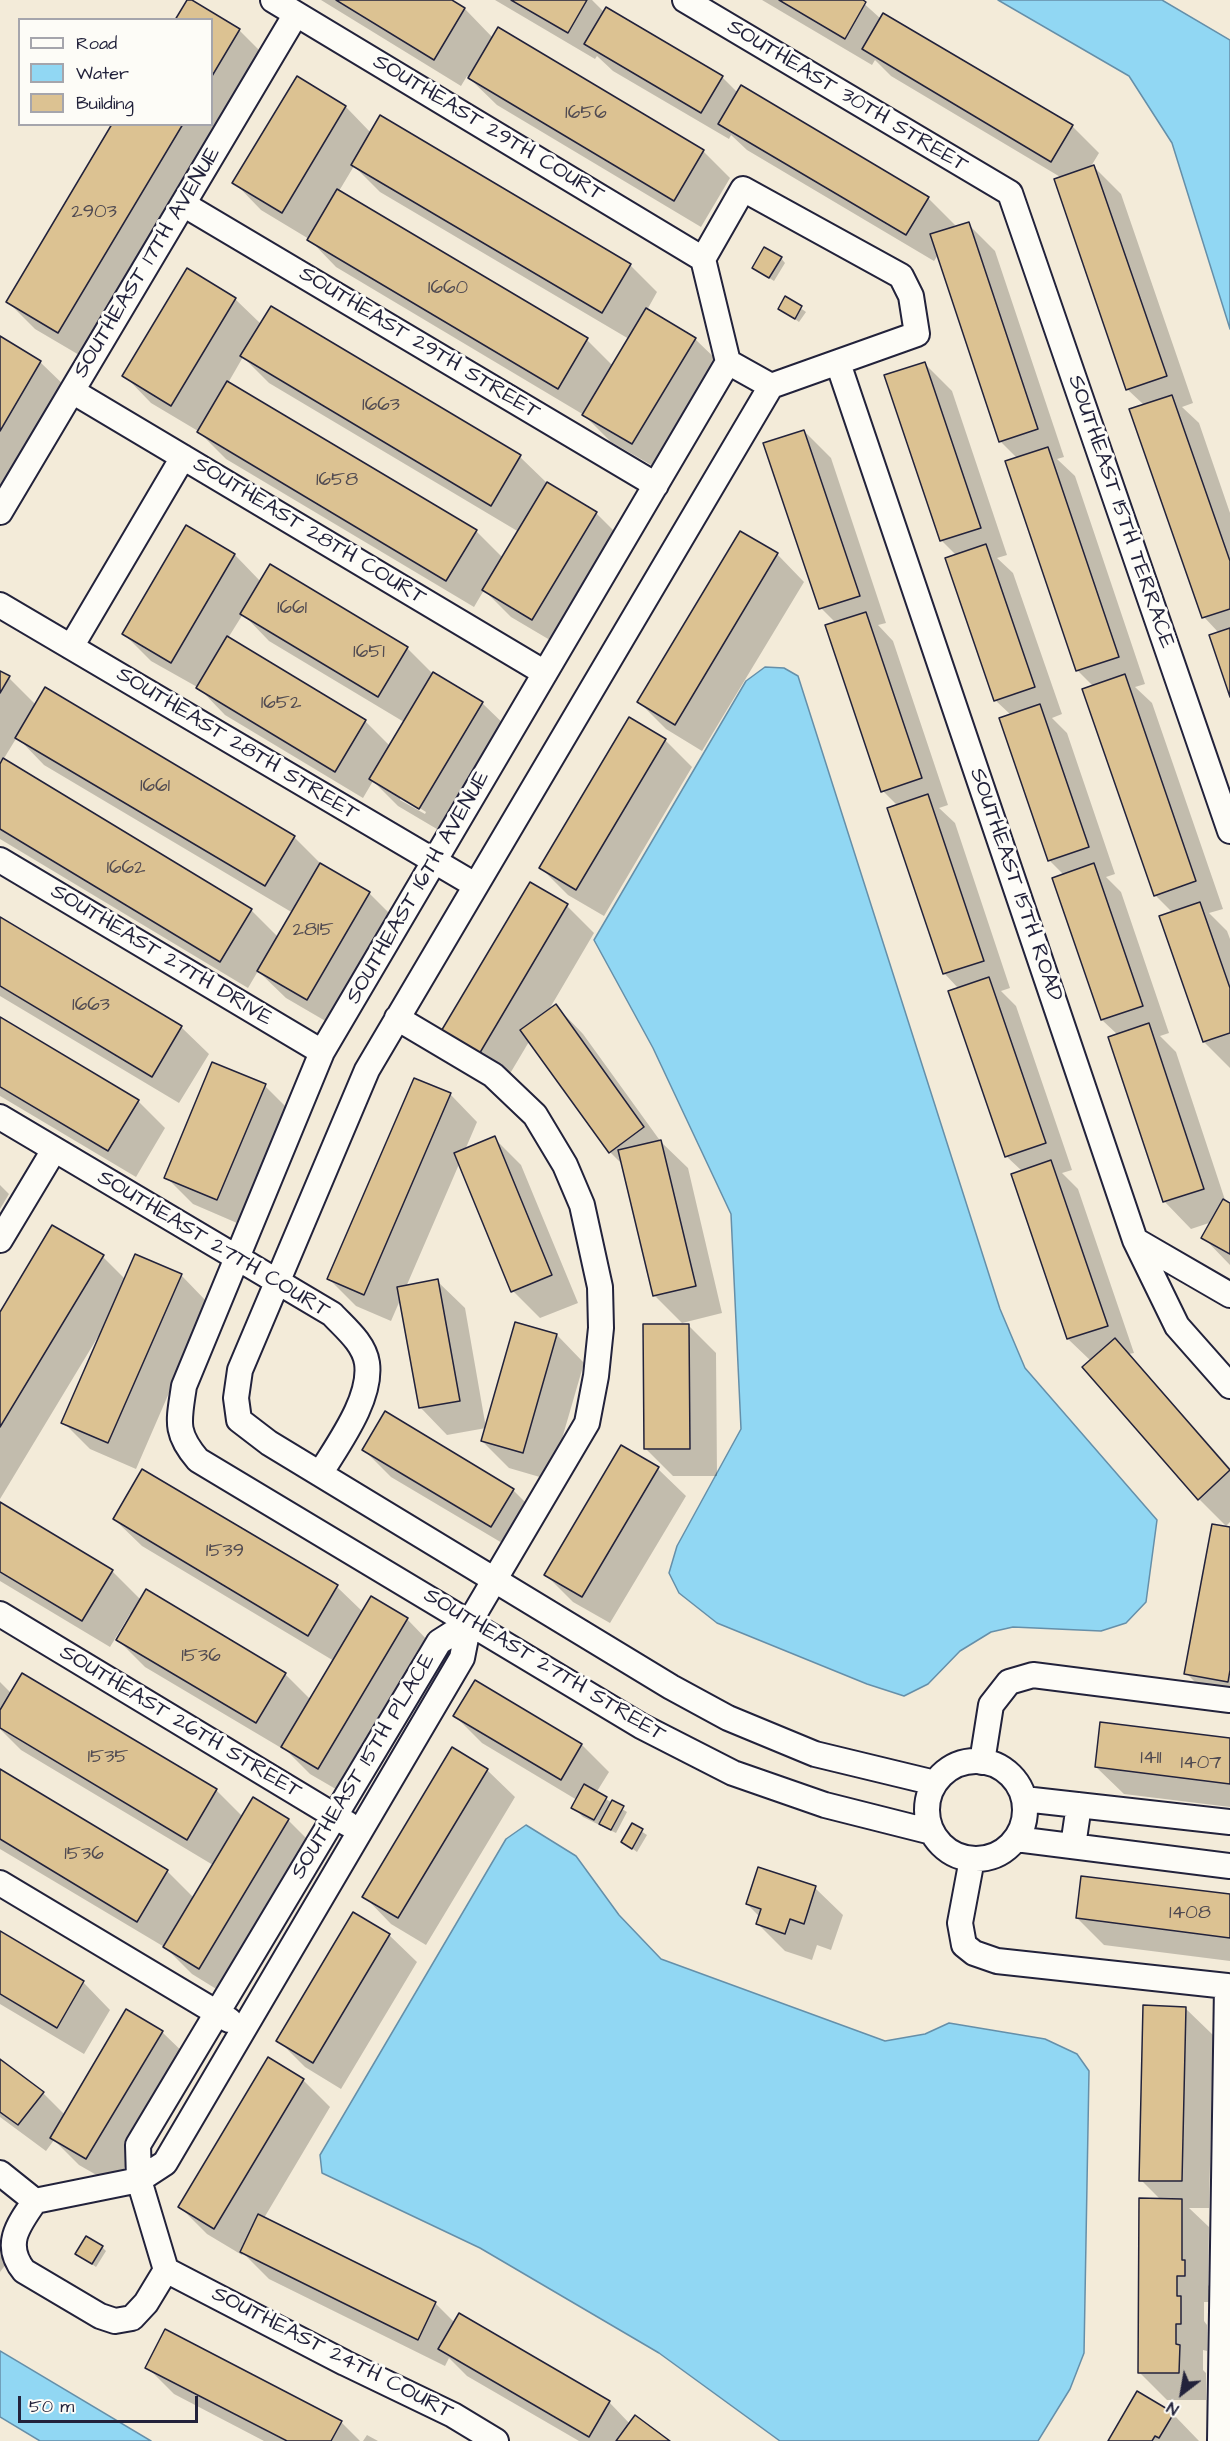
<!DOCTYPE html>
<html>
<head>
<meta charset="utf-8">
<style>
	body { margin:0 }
	#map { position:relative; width:1230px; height:2441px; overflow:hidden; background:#f3ebd9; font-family:"Architects Daughter",sans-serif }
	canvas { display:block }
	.legend { position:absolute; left:18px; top:18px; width:195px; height:108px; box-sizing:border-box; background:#fdfcf7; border:2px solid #a5a5ac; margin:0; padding:8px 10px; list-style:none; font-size:18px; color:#22223b }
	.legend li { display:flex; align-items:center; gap:12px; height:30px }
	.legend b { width:30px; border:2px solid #a5a5ac }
	.north { position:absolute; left:1152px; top:2363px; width:60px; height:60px; -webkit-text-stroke:4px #fdfcf7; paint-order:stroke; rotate:211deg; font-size:16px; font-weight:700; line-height:24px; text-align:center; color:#22223b }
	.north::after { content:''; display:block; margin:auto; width:21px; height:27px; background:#22223b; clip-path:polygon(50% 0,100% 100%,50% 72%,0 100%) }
	.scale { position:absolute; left:18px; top:2396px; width:180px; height:27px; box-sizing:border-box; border:3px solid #22223b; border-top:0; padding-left:8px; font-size:18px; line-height:21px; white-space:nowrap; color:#22223b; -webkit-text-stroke:4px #fdfcf7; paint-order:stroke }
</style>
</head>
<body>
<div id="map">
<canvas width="1230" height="2441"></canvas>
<ul class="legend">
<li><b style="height:8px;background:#fdfcf7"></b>Road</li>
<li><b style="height:16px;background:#91d7f3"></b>Water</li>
<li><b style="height:16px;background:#dcc292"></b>Building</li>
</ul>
<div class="north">N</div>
<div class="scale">50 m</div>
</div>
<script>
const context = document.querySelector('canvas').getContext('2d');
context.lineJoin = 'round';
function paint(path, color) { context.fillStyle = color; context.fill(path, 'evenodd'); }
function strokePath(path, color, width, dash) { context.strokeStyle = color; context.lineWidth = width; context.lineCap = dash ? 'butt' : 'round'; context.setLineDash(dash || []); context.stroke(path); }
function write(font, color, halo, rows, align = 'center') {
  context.font = font + ' "Architects Daughter",sans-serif'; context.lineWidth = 6; context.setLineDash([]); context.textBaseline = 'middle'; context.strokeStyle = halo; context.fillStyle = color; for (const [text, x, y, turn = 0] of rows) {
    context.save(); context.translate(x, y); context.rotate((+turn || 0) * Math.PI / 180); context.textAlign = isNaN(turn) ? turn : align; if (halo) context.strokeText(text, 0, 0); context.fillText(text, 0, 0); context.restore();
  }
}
const water = new Path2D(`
	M998,0h164l68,40v289l-58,-186 -43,-67z
	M765,667l19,1 14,8 202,633 25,59 132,152 -11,82 -20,21 -25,8 -88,-4 -22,5 -31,19 -32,33 -24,12 -37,-12 -150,-61 -38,-30 -10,-20 8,-27 64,-117 -10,-215 -78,-166 -59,-108 152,-259z
	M526,1825l50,31 43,59 42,44 224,82 40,-7 24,-11 96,16 32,15 12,17 -5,282 -14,36 -32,52h-258l-121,-88 -179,-105 -158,-75 -2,-18 186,-316z
	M0,2351l151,90h-111l-40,-24z`);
paint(water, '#91d7f3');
strokePath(water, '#658fa9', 1.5);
paint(new Path2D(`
	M188,0l51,30 27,27 -180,302 -51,-30 -27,-27 106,-178h98v-104z
	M321,0h128l16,9 28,29 210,113 27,27 -29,49 -204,-122 -30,-29 -6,10z
	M495,0h97l12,12 118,65 16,16 190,105 27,27 -2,3 15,-4 27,27 69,206 -7,2 18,17 70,208 -10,3 17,16 71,206 -14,4 18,18 3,8v129l-26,-26 -31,-129 -18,-18 -61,-208 -17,-17 -59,-211 -18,-18 -62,-186 -4,6 -187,-111 -16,-15 -2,4 -116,-68 -16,-15 -2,3z
	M762,0h98l21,19 191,107 27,27 -9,15 4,-1 27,27 72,209 -11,4 17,16 31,90v180l-11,-60 -15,-16 -60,-212 -17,-16 -65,-211 -171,-102 -16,-16 -3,5z
	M298,78l48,29 25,26 259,132 27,27 -10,18 48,29 28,27 -63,104 -49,-28 -27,-27 -248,-148 -27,-28 -48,-29 -27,-28zM354,166l26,26 249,147 -16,27 -26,-26 -248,-149z
	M781,258l4,5 -11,18 -20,-13z
	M786,298l20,14 -7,10 -20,-14z
	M235,299l26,25 10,-16 249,149 28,27 48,29 27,27 -63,106 -49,-29 -27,-27 -10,17 -248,-148 -28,-28 -47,-28 -27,-28zM243,357l26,26 250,149 -16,26 -27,-27 -248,-148z
	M0,338l40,24 28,27 -68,114z
	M925,364l27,27 55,164 -10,3 16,15 49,141 -10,4 15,15 48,141 -9,3 15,15 48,141 -9,3 16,16 50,151 4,2v60l-27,-28 9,-15 -21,7 -27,-28 -46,-166 -16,-15 -48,-141 10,-4 -15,-15 -38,-145 -16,-15 -38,-144 -16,-16z
	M804,431l27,27 55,165 -8,2 15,16 55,164 -9,3 16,15 55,165 -9,3 15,15 56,164 -10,3 16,16 56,164 -5,1 101,114v54l-4,4 -27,-27 -108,-138 -23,-22 -46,-168 -16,-15 -47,-167 -15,-16 -46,-167 -15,-15 -47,-168 -15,-15z
	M186,527l49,28 26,27 9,-16 137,82 26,26 49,29 28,27 -63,105 -49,-29 -25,-25 -10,17 -138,-83 -26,-27 -48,-27 -28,-28zM243,614l26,27 135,81 -14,24 -25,-25 -137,-83zM400,796l26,16 -1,2 -25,-14z
	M777,554l27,28 -102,169 -36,-22 -27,-27z
	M0,672l9,6 27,27 258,132 27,27 48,29 27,27 -62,106 -48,-28 -28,-27 -10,17 -248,-149zM17,737l27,28 249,148 -15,24 -27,-27 -248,-150z
	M665,740l27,27 -88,149 -36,-21 -27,-27z
	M531,884l36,22 27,27 -47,80 9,-7 27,28 78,108 27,26 34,145 -40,10 -27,-27 -32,-131 -13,-13 -80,-112 -25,42 -36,-22z
	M0,919l181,108 28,27 -30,49 -179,-107z
	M0,1019l138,82 27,27 -29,49 -136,-81z
	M265,1086l27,27 -48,113 -51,-22 -27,-27z
	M450,1094l27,28 -12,28 29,-12 27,27 57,138 -38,15 -27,-27 -53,-129 -54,125 31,-6 28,27 21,120 30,-104 41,11 27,28 -34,117 -41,-12 -27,-27 4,-13 -39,7 -27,-28 -19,-109 -10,23 -35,-15 -27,-27z
	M0,1185l9,9 -9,15z
	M103,1257l22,22 56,-4 27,28 -72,166 -46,-20 -27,-27 38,-87h-2l-99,164v-184z
	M689,1326l27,27 1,123h-44l-27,-27z
	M622,1447l36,22 28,27 -76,127 -37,-21 -27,-27z
	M364,1450l149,40 27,27 -21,36 -128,-76z
	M143,1471l194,116 26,25 44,7 27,28 -88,148 -36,-21 -26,-26 -1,1 -138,-82 -27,-27 14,-25 -2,-1 -20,33 -110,-66v-77l112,67 29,29 144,74 26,26 23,-39 -192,-115 -28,-27z
	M1230,1529v175l-17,-4 -27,-27z
	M0,1682l12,12 204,96 27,27 45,3 27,27 -89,148 -34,-21 -26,-26 -166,-99v-78l167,100 27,27 19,-33 -192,-115 -21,-21z
	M455,1716l127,29 27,27 -13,21 31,19 -11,21 -33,-16 -10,-10 4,-7 -95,-57z
	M1230,1740v67l-106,-13 -28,-27z
	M453,1749l34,21 28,27 -89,148 -35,-21 -27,-28z
	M632,1825l15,10 -10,17 -14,-10z
	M759,1869l56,19 28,27 -12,35 -14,-5 -5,15 -27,-9 -27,-27 2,-7 -13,-13z
	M1230,1896v65l-126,-16 -27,-27z
	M353,1914l36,21 28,27 -76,127 -36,-22 -27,-27z
	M0,1933l83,49 27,28 -26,44 -84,-50z
	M1185,2008l28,27 -4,173h-20l20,19 -1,58 4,4v13h-8v19l3,4v26l-4,-1v20l3,3v27h-39l-28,-28 22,-172 -20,-20z
	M162,2032l28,27 -76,126 -35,-20 -25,-25 -8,11 -46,-34v-56l43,32 22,22z
	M303,2080l27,27 -66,111 171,85 20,20 154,79 21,22 37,17h-88l-112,-65 -18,-18 -4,8 -176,-87 -26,-26 -1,2 -35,-21 -27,-27z
	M0,2244l12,12 -12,16z
	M102,2247l4,4 -10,16 -19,-13z
	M147,2367l194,55 19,19h-96l-90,-47z
	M1173,2414l26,27h-89z
	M367,2435l11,6h-15z`), '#0003');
const building = new Path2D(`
	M187,0h5l48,29 -28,47v-56h-37z
	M336,0h116l13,8 -31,52z
	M511,0h76l-19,33z
	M779,0h84l3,2 -21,37z
	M606,7l117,69 -22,37 -117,-69z
	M883,13l190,112 -22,37 -189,-113z
	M498,27l206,123 -30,51 -206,-123z
	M297,76l49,30 -64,107 -50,-30z
	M741,85l188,112 -23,38 -188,-111z
	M380,115l251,149 -29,49 -251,-148z
	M112,124h71l-125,209 -52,-31z
	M1094,165l73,211 -41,14 -72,-211z
	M337,189l251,149 -30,51 -251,-149z
	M969,222l69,207 -39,13 -69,-208z
	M764,247l18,10 -13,21 -17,-10z
	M187,268l49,30 -65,108 -49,-30z
	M785,296l17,10 -7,13 -17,-10z
	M271,306l250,149 -30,51 -251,-150z
	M646,308l50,30 -64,106 -50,-29z
	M0,336l41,25 -41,70z
	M925,362l56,166 -41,13 -56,-166z
	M227,381l250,149 -31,51 -249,-149z
	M1172,395l58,166v48l-28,9 -73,-209z
	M804,430l56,166 -41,13 -56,-166z
	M1048,447l71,210 -43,14 -71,-210z
	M547,482l50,30 -65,108 -50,-30z
	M186,525l49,29 -64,109 -49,-29z
	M740,531l38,22 -103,172 -38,-23z
	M986,544l49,143 -41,14 -49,-143z
	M270,564l138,83 -30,50 -138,-83z
	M866,612l56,166 -41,14 -56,-167z
	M1230,628v69l-21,-62z
	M227,636l139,84 -31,52 -139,-84z
	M0,671l10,5 -10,17z
	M433,672l50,30 -64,107 -50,-30z
	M1125,674l71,207 -42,15 -72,-207z
	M45,687l250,149 -30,50 -250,-148z
	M1040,704l49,143 -41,14 -49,-143z
	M629,717l37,22 -90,151 -37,-22z
	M3,758l249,151 -32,53 -220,-133v-65z
	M928,794l56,167 -41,13 -56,-166z
	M320,863l50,29 -63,108 -50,-29z
	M1094,863l49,143 -42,14 -49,-142z
	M530,882l38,22 -90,152 -38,-23z
	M1200,902l30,86v45l-27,9 -44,-126z
	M0,917l182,109 -30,51 -152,-91z
	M989,977l57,166 -41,14 -57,-166z
	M556,1004l88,123 -35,26 -89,-123z
	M0,1017l139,83 -31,51 -108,-64z
	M1149,1023l55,166 -41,13 -55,-165z
	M212,1062l54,22 -49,116 -53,-22z
	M414,1078l37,15 -87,202 -37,-16z
	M495,1136l57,139 -41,17 -57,-139z
	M661,1140l35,146 -43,10 -35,-146z
	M1051,1160l57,166 -41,13 -56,-165z
	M1223,1199l7,4v51l-29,-16z
	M52,1225l52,30 -104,172v-115z
	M135,1254l47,20 -74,169 -47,-20z
	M438,1279l22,122 -41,7 -22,-121z
	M515,1322l42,12 -34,119 -42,-12z
	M643,1324h46l1,125h-46z
	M1115,1338l115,132 -32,30 -116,-133z
	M385,1411l129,78 -23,38 -129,-77z
	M621,1445l38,22 -77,130 -38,-22z
	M142,1469l196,116 -30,51 -195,-117z
	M0,1502l113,68 -31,51 -82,-49z
	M1212,1524l18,3v143l-2,12 -44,-8z
	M146,1589l140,84 -30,50 -140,-83z
	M371,1596l37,22 -90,151 -37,-22z
	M22,1673l195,116 -30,51 -187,-112v-18z
	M475,1680l107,64 -21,36 -108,-64z
	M1100,1722l130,16v46l-135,-17z
	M452,1747l36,22 -90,149 -36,-21z
	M0,1769l168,101 -31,52 -137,-83z
	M584,1784l23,13 -13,23 -23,-12z
	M253,1797l36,22 -90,150 -36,-22z
	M612,1800l12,6 -13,24 -12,-6z
	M632,1823l11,6 -11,20 -11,-7z
	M758,1867l58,19 -12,38 -14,-5 -5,15 -29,-10 5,-15 -15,-5z
	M1081,1876l149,18v44l-154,-20z
	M353,1912l37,22 -77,129 -37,-22z
	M0,1931l84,50 -27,47 -57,-34z
	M1143,2005l43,2 -4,174h-43z
	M126,2009l37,22 -77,128 -36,-21z
	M268,2057l36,22 -90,150 -36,-22z
	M0,2059l44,33 -26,33 -18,-13z
	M1139,2198l43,1v61h3v16h-8v20h4v28h-5v20l4,1 -1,28h-41z
	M258,2214l178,88 -18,38 -178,-88z
	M86,2236l17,10 -11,18 -17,-10z
	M459,2313l151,88 -21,36 -151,-88z
	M165,2329l177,92 -11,20h-44l-142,-73z
	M1137,2391l37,22 -15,25 -4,-2 -3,5h-44z
	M635,2415l35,26h-54z`);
paint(building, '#dcc292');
strokePath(building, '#22223b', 1.5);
const minor = new Path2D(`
	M273,0l430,259
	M685,0l325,193 220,638
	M183,204l473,281
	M728,362l-406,690 -138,334c-5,35 -10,46 14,74l443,266 92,47 92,32 107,27
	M838,363l297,877 42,86 53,60
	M771,386l-43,-24 -25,-103 40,-70 158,87 10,20 6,38 -146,52 -404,684 -127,300 -4,28 3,22 30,23 402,244 57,31 87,36 120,29
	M72,391l473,282
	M0,512l296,-498
	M0,605l475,280
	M71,647l112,-190
	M0,860l322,192
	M397,1018l96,57 42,40 30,50 17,40 18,82 1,41 -5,48 -9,47 -118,200 -7,35 -297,505 -26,17 -1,-35 301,-503 30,-19
	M0,1117l332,197c13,14 32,29 35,49 5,36 -29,81 -47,111
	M0,1240l54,-90
	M1135,1240l95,55
	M0,1614l348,210
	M927 1810a49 49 0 1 1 98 0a49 49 0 1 1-98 0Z
	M982,1762l9,-57 18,-23 24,-7 197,25
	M1024,1799l206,23
	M1016,1839l214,27
	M1073,1846l6,-41
	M972,1859l-12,64 4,22 10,8 23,8 230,25 -7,455
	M0,1883l229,137
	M0,2173l35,28
	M139,2180l27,90 -20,33 -14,15 -17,3 -15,-5 -76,-45c-21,-26 -6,-46 11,-70z
	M166,2270l179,93 108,52 43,26`);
strokePath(minor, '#22223b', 28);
strokePath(minor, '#fdfcf7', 24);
write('20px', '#504a51', null, [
	["1656",586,114],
	["2903",94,213],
	["1660",448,289],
	["1663",381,406],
	["1658",337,481],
	["1661",292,609],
	["1651",369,653],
	["1652",281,704],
	["1661",155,787],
	["1662",126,869],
	["2815",313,931],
	["1663",91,1006],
	["1539",225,1552],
	["1536",201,1657],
	["1535",108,1758],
	["1411",1151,1759],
	["1407",1201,1764],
	["1536",84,1855],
	["1408",1190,1914]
]);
write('22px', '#22223b', '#fdfcf7', [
	["SOUTHEAST 30TH STREET",847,97,31],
	["SOUTHEAST 29TH COURT",488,129,31],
	["SOUTHEAST 17TH AVENUE",148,263,-59],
	["SOUTHEAST 29TH STREET",419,344,31],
	["SOUTHEAST 15TH TERRACE",1120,512,71],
	["SOUTHEAST 28TH COURT",309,532,31],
	["SOUTHEAST 28TH STREET",237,745,31],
	["SOUTHEAST 15TH ROAD",1015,885,71],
	["SOUTHEAST 16TH AVENUE",419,888,-60],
	["SOUTHEAST 27TH DRIVE",161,956,31],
	["SOUTHEAST 27TH COURT",213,1245,31],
	["SOUTHEAST 27TH STREET",544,1666,31],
	["SOUTHEAST 26TH STREET",180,1723,31],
	["SOUTHEAST 15TH PLACE",364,1767,-59],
	["SOUTHEAST 24TH COURT",332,2354,27]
]);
</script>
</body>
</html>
